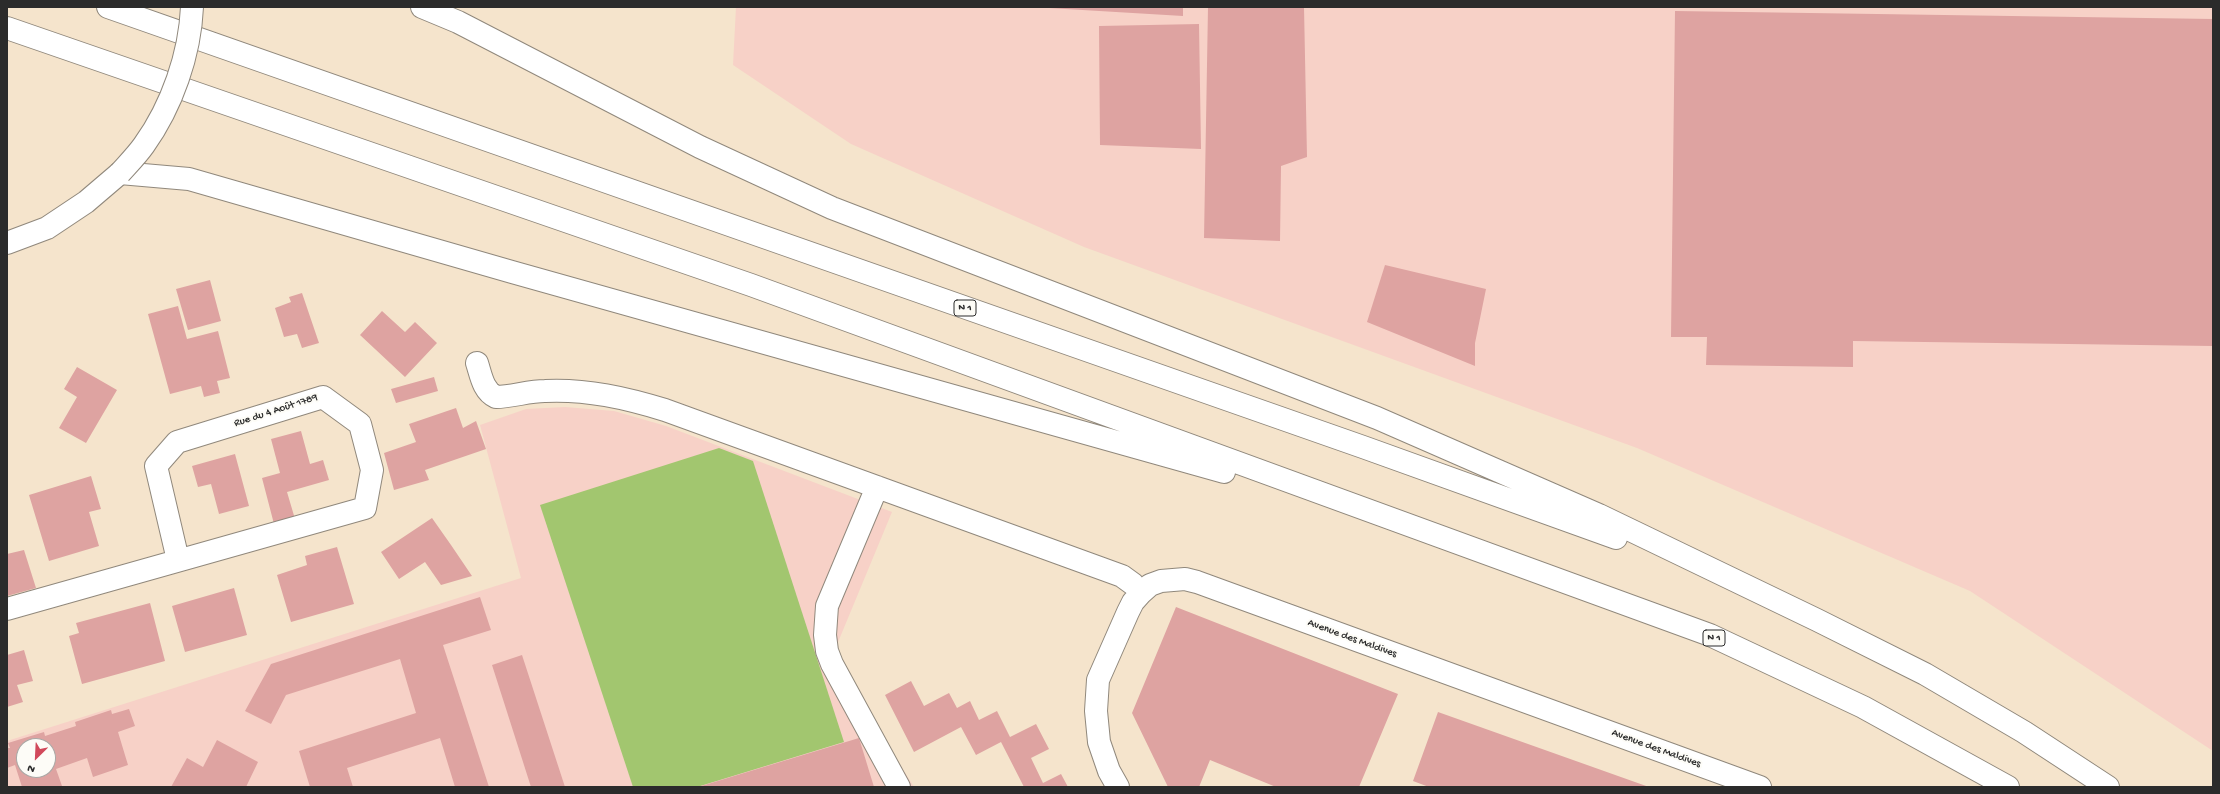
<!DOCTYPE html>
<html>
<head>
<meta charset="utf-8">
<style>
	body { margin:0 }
	#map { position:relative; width:2220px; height:794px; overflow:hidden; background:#f5e4cc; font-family:"Gochi Hand",sans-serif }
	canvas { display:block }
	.frame { position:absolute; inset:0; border:8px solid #2b2b2b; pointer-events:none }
	.north { position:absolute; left:16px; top:738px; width:40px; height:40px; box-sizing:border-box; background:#fdfcf7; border:1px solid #a9a8a5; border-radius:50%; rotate:204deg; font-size:11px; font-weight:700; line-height:16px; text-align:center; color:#2b2b2b }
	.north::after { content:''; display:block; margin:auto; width:14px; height:18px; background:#d1495b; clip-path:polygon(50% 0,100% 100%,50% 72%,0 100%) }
</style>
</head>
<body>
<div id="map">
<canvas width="2220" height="794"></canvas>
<div class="frame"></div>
<div class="north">N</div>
</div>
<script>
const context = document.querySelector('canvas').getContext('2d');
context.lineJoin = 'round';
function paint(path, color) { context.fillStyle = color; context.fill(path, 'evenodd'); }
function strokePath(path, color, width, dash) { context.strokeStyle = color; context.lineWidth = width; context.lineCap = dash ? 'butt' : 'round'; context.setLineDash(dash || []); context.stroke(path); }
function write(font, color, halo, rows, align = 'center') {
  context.font = font + ' "Gochi Hand",sans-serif'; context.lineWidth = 4; context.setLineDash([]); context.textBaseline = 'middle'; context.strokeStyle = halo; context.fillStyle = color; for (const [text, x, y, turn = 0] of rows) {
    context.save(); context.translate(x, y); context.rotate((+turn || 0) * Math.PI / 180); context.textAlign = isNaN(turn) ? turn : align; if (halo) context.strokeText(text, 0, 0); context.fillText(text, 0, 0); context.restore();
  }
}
paint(new Path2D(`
	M736,7h1477v744l-243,-160 -333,-143 -553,-201 -233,-103 -118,-79z
	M565,407l49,4 52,15 226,86 -56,135 12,35 66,105h-907v-46l514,-163 -41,-153 46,-16zM24,746h24v24h-24z`), '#f7d1c7');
paint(new Path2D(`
	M719,448l34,13 91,281 -147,45h-64l-93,-282z`), '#a2c66f');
paint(new Path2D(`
	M1049,7h134v9l-134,-8z
	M1208,7h96l3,150 -26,9 -1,75 -76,-3z
	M1675,11l538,8v327l-360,-5v26l-147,-2 1,-28h-36z
	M1199,24l2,125 -101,-4 -1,-119z
	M1385,265l101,24 -11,54v23l-108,-44z
	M210,280l11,41 -33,9 -12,-41z
	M302,293l17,50 -17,5 -5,-14 -13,3 -9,-29 16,-6 -2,-5z
	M178,306l9,33 31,-8 12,47 -13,3 3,12 -16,4 -3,-11 -31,8 -22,-80z
	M382,311l23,21 10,-10 22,21 -32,34 -45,-42z
	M77,367l40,23 -31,53 -27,-15 18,-31 -13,-8z
	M434,377l4,14 -42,12 -5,-14z
	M456,408l7,20 13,-7 10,28 -61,21 4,10 -35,10 -10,-37 32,-11 -7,-18z
	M301,431l9,33 13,-4 6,20 -42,12 8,27 -21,5 -12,-46 18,-5 -9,-34z
	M235,454l14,52 -30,8 -8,-30 -13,3 -6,-21z
	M91,476l10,33 -12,3 10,34 -50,15 -20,-66z
	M432,518l19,27 21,31 -31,9 -16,-23 -26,17 -18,-27z
	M337,547l17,57 -63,18 -14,-47 30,-10 -2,-9z
	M24,550l12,38 -29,8v-42z
	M234,588l13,47 -62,17 -13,-46z
	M480,597l11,33 -48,15 46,142h-34l-15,-49 -93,30 6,19h-43l-11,-36 117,-38 -16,-54 -114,36 -15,29 -26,-13 26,-47z
	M150,603l15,58 -83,23 -13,-48 10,-3 -3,-10z
	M1176,607l222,87 -39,93h-83l-66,-27 -11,27h-31l-36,-74z
	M24,650l9,31 -16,4 6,17 -16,5v-52z
	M522,655l43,132h-34l-39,-122z
	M911,681l13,25 25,-13 8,15 13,-7 9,19 18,-9 13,26 26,-13 13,25 -18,9 12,25 18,-9 7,13h-44l-23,-45 -25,13 -15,-28 -47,25 -29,-57z
	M129,709l6,17 -17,6 10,33 -35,12 -6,-19 -31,11 6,17 -2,1h-38l-7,-22 -8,3v-20h3l-2,-5 36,-11 1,4 31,-10 -1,-4 36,-12 1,4zM24,746h24v24h-24z
	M1438,712l211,75h-220l-16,-6z
	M859,738l15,49h-176z
	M217,740l41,22 -12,25h-75l16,-29 16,9z`), '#dea3a1');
const minor = new Path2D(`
	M477,363c4,12 6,28 19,34 16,0 32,-6 49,-6 42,-2 81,7 120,19l457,166 11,8 8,9
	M877,487l-50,119 -2,29 2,16 5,13 67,123
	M7,609l358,-101 7,-38 -12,-46 -37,-27 -146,45 -21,24 22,94
	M1118,787l-9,-16 -10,-29 -3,-31 2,-31 30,-68 5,-10 8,-9 9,-8 11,-4 24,-2 12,3 563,205`);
const major = new Path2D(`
	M7,243l40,-15 39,-26 34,-29`);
const highway = new Path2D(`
	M108,7l1255,440 253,91
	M422,7l36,15 242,125 132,61 545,210 222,97 218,105 108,54 99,58 84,55
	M7,28l744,257 959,350 153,72 145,80
	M120,173l69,6 323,93 712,200`);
strokePath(minor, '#90887c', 24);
strokePath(major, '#90887c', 24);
strokePath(highway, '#90887c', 24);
strokePath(minor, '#fff', 22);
strokePath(major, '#fff', 22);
strokePath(highway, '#fff', 22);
const majorBridge = new Path2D(`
	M120,173c8,-9 17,-18 24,-28 28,-39 46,-91 48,-138`);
strokePath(majorBridge, '#90887c', 24, []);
strokePath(majorBridge, '#fff', 22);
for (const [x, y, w] of [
	[965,308,22],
	[1714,638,22]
]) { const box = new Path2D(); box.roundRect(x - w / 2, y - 8, w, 16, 3); context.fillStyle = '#fdfcf7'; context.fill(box); strokePath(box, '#2b2b2b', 1); }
write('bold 10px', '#2b2b2b', null, [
	["N 1",965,308],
	["N 1",1714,638]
]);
write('11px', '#2b2b2b', '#fdfcf7', [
	["Rue du 4 Août 1789",276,411,-18],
	["Avenue des Maldives",1352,639,20],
	["Avenue des Maldives",1656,749,20]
]);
</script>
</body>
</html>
